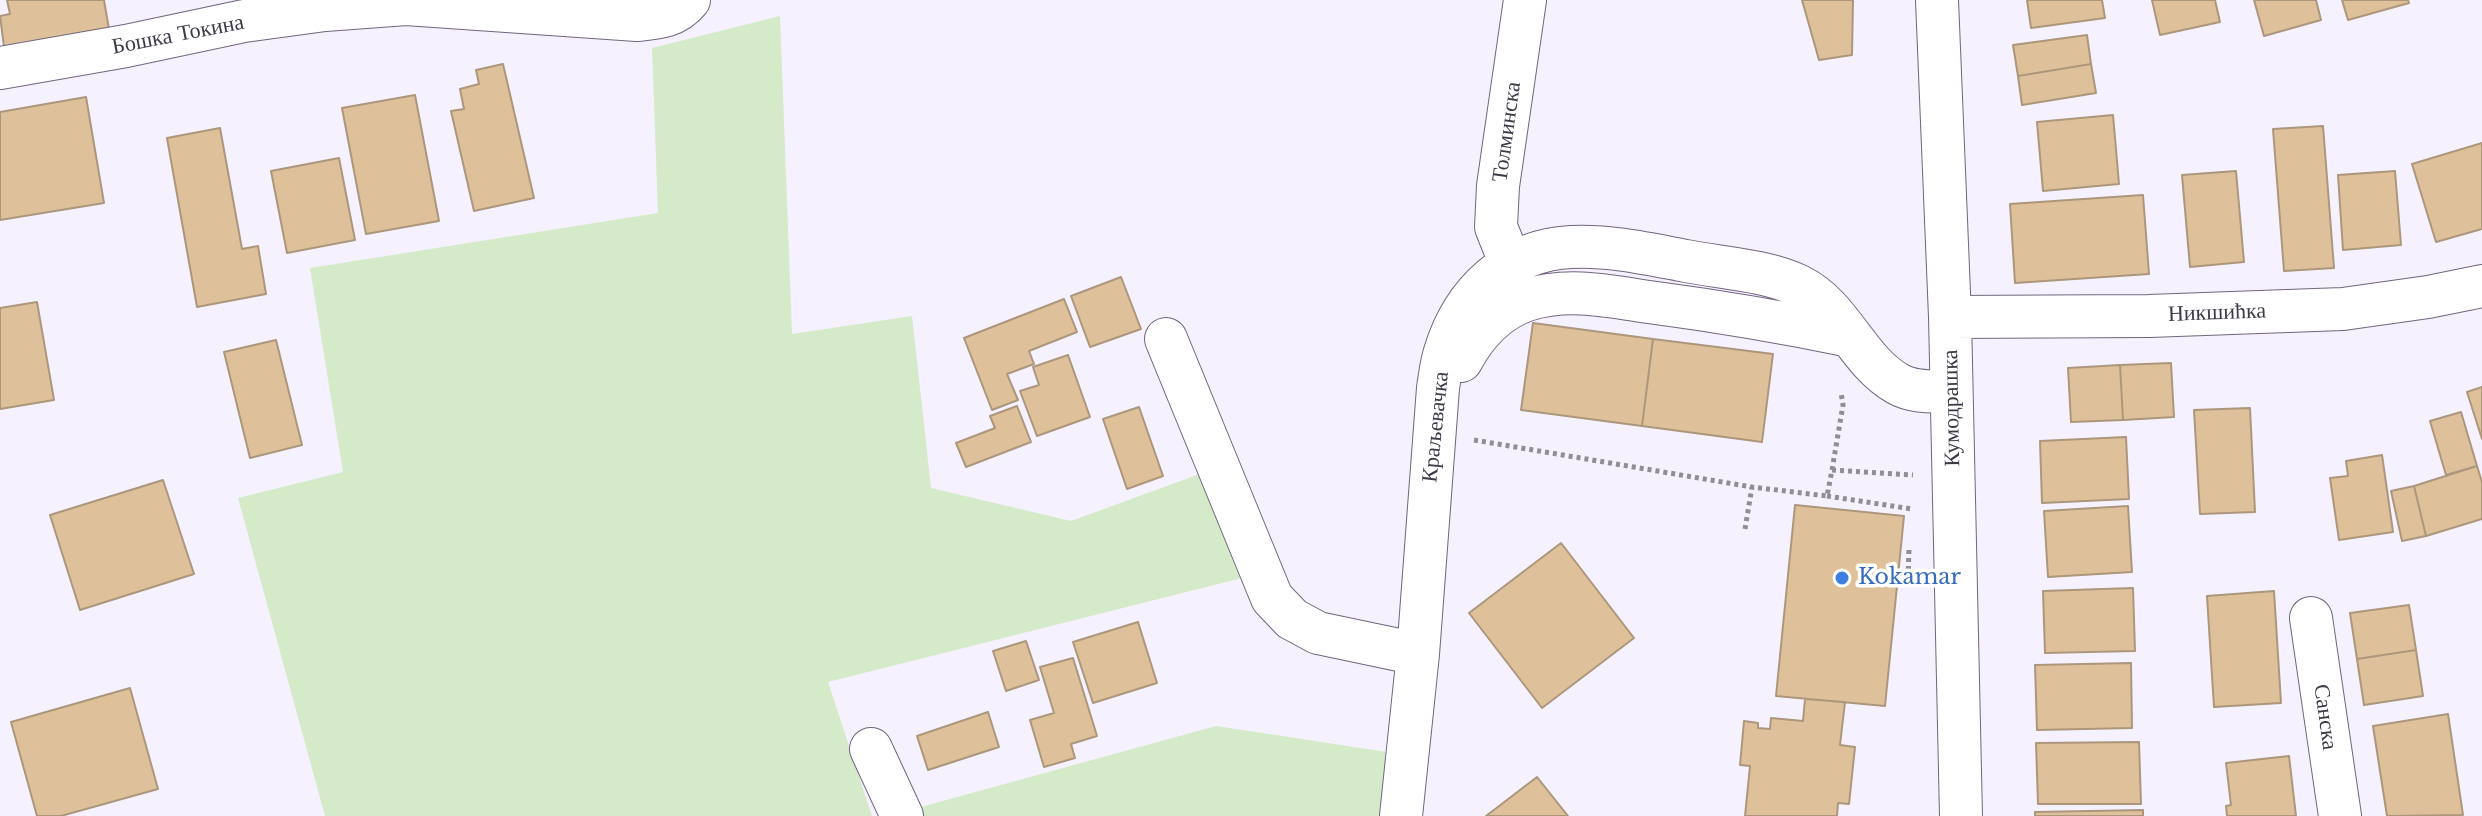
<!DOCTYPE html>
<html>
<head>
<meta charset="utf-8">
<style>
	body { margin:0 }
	canvas { display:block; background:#f6f1fe }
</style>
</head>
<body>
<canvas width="2482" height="816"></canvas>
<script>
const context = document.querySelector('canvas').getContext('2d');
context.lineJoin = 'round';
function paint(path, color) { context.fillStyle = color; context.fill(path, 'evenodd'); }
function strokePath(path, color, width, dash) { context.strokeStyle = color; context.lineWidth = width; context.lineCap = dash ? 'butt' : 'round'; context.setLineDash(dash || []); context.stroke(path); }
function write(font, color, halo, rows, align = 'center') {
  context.font = font + ' "Libre Baskerville",serif'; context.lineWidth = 7; context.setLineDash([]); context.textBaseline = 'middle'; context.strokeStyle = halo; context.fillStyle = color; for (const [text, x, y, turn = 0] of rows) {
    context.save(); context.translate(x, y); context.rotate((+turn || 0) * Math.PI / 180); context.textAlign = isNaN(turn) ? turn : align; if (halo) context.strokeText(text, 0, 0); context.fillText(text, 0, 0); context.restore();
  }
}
paint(new Path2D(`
	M780,16l12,318 120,-18 19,172 140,33 148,-54 43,106 -434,109 44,134h-547l-87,-318 105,-26 -33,-204 348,-55 -6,-165z
	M1216,726l191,29 -6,61h-513z`), '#d5eac8');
const building = new Path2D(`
	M7,0h97l6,35 -105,19 -5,-38 10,-2z
	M1802,0h51l-1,55 -33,5z
	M2027,0h75l3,18 -74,10z
	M2152,0h63l5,22 -60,13z
	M2254,0h62l5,20 -57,16z
	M2342,0h66l1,3 -61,17z
	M2087,35l4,29 -73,12 -5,-31z
	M503,64l31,134 -60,13 -23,-100 13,-2 -4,-20 19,-5 -3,-14z
	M2091,64l5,29 -74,12 -4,-29z
	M415,95l24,126 -73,13 -24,-126z
	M86,97l18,106 -104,17v-108z
	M2113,115l6,69 -76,7 -6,-69z
	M2323,126l11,142 -50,3 -11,-142z
	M220,128l22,121 16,-3 8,48 -69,13 -30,-169z
	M2482,143v86l-46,13 -24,-78z
	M339,158l16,82 -68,13 -16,-82z
	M2236,171l8,91 -54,5 -8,-92z
	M2395,171l6,74 -58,5 -5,-75z
	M2143,195l6,79 -134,9 -5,-79z
	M1121,277l20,52 -51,18 -19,-51z
	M1064,299l13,33 -48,19 5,13 -27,10 11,26 -26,10 -28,-72z
	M37,302l17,98 -54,9v-101z
	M1533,323l120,16 -11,87 -121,-16z
	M1653,339l120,15 -11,88 -120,-16z
	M276,340l26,105 -52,13 -26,-106z
	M1068,355l22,62 -53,19 -17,-45 19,-6 -6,-18z
	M2171,363l3,54 -51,3 -3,-55z
	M2120,365l3,55 -52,2 -3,-54z
	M2482,387v52l-15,-47z
	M1017,406l14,36 -65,25 -10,-24 39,-15 -5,-12z
	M1139,407l24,69 -36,13 -24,-70z
	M2250,408l5,104 -55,2 -6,-104z
	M2461,412l16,54 -31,9 -16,-54z
	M2126,437l3,62 -87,4 -2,-62z
	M2382,455l11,77 -54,8 -9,-62 18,-2 -2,-15z
	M2477,466l5,16v37l-56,17 -12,-50z
	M163,480l31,94 -114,36 -30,-95z
	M2414,486l12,50 -24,5 -11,-50z
	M1795,505l109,11 -19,190 -109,-10z
	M2128,506l4,66 -84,5 -4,-66z
	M1561,543l73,95 -92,70 -73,-95z
	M2133,588l2,63 -90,2 -2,-62z
	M2274,591l7,112 -67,4 -7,-111z
	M2409,605l7,45 -59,9 -7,-46z
	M1138,622l19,61 -64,20 -20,-61z
	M1026,641l13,39 -33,11 -13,-40z
	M2416,650l7,46 -59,9 -7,-46z
	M1073,658l24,78 -26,8 4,14 -31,9 -14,-47 24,-7 -14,-46z
	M2131,663l1,65 -95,2 -2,-65z
	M130,688l28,101 -97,27h-24l-26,-94z
	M1805,699l40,3 -5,43 15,2 -6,57 -11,-1 -1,13h-92l5,-50 -10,-1 4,-44 14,2v5l12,1 1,-11 32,3z
	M988,712l11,35 -71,23 -11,-34z
	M2448,714l15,101 -76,1 -14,-90z
	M2139,742l2,62h-103l-2,-61z
	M2289,756l7,60h-69l-1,-10 5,-1 -5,-42z
	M1537,777l31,39h-82z
	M2143,810v6h-108v-4z`);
paint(building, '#dec19a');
strokePath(building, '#ac977c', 2);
const minor = new Path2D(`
	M1937,0l13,317 11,499
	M0,68l126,-22 118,-25 81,-11 81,-6 231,16c21,-2 38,-3 52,-20
	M1510,262l-14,-35 2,-41 27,-186
	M1950,317l199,-1 194,-7 85,-12 54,-11
	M1166,339l106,259 20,21 26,14 100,21
	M1461,361c15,-28 36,-51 66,-61 40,-13 82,-4 122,2 68,9 134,20 201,34
	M2311,618l29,198
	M871,749l31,67
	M1401,816l17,-162 20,-266c2,-12 3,-24 7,-36 18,-59 63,-102 126,-105 39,-2 78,7 115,14 36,7 80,9 113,25 43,21 58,75 99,98 16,9 36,7 53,8`);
strokePath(minor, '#716581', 44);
strokePath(new Path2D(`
	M1474,440l278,47 75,9 5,-26 81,5
	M1832,470l11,-65 -2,-13
	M1827,496l85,13
	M1745,529l7,-42
	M1909,550l-1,28h6`), '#918c99', 5, [4, 4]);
strokePath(minor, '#fff', 42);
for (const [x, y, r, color] of [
	[1842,578,8,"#3f7fe0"]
]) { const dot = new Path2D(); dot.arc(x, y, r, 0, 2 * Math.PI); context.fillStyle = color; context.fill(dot); strokePath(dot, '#fff', 3); }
write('22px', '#3e3946', '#fff', [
	["Бошка Токина",178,35,-11],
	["Толминска",1507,132,-82],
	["Никшићка",2217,313,-2],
	["Кумодрашка",1952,408,-91],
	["Краљевачка",1436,427,-84],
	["Санска",2325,717,82]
]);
write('22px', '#366cbe', '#fff', [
	["Kokamar",1858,578]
], 'left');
</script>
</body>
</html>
